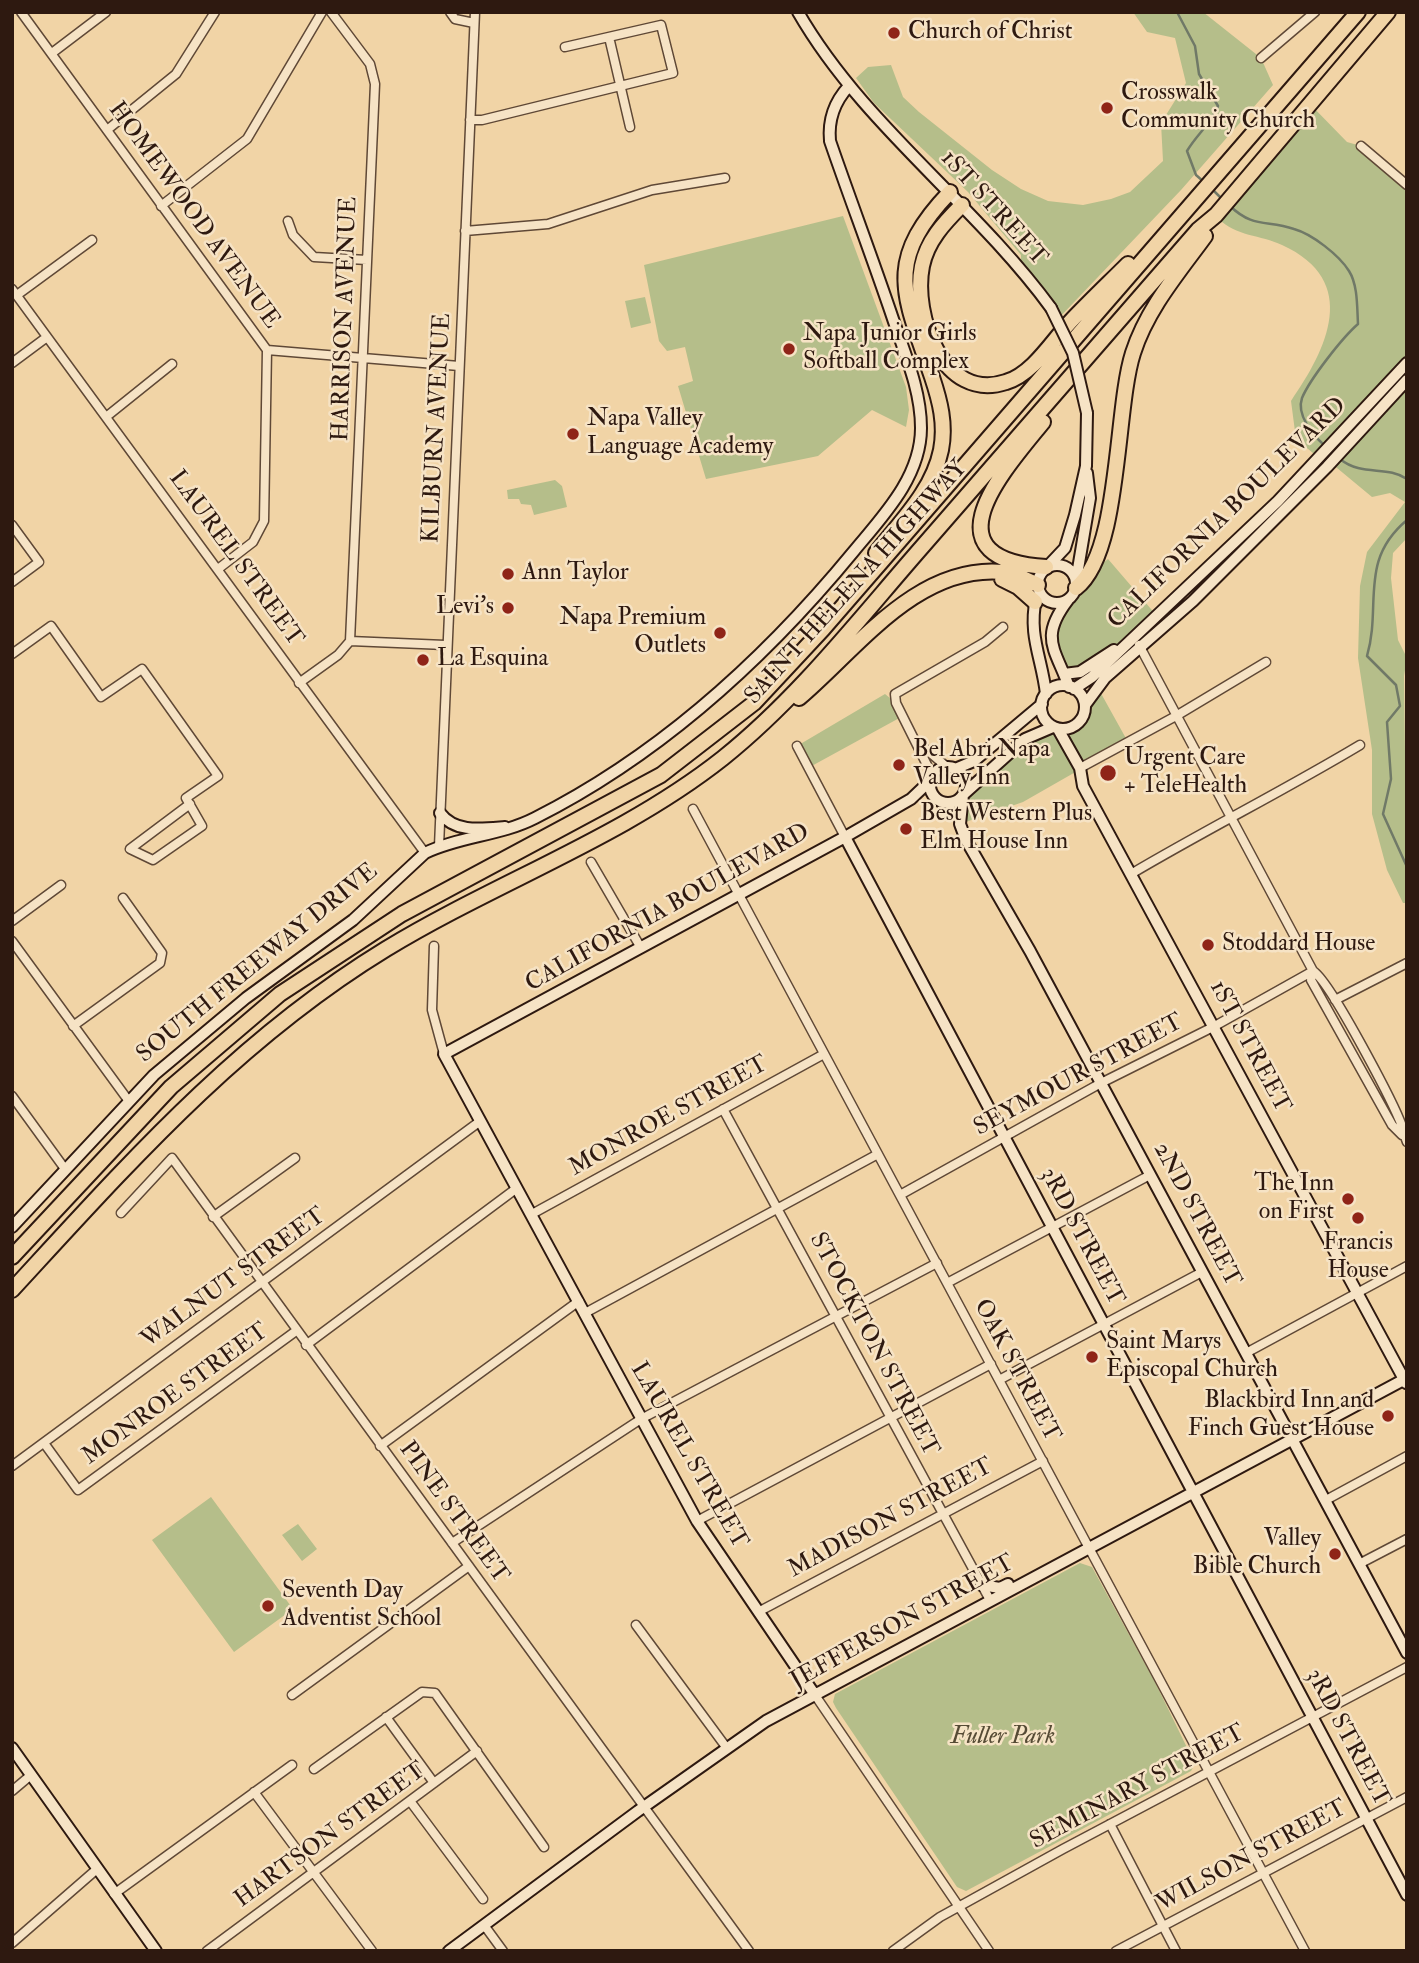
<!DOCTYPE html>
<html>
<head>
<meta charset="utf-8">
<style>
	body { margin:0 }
	#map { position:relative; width:1419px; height:1963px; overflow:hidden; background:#f1d4a6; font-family:"IM FELL Double Pica",serif }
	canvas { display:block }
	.frame { position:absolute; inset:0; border:14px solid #2e1910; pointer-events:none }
</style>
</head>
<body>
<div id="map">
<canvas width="1419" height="1963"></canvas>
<div class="frame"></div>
</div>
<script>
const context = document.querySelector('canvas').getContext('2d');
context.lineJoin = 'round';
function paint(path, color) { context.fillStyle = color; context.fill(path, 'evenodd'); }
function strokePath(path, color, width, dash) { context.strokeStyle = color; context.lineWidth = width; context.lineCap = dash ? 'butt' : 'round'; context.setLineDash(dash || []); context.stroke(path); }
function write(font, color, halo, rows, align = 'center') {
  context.font = font + ' "IM FELL Double Pica",serif'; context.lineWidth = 5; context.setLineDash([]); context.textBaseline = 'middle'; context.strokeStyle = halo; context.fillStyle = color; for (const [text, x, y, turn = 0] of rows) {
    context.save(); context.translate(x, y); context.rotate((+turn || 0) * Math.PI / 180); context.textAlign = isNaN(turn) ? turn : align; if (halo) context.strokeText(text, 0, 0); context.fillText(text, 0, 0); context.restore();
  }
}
paint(new Path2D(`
	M1133,12h70l58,46 12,27 -92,105 -124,130 -36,-50v-15l-53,-63 -94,-89 -18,-25 12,-11 23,-2 12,32 16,15 73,58 29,19 27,12 35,4 28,-6 19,-7 33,-31 -2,-38 25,-40 -11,-45 -28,-6z
	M1309,103l38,39 14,4 46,39v178l-88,95 -23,-19 -5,-38c36,-52 70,-120 -9,-156 -21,-10 -47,-9 -63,-26z
	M843,216l63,171 3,23 -3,17 -34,-17 -54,46 -112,23 -28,-93 15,-5 -8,-34 -18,4 -8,-10 -15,-76z
	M645,297l6,26 -20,5 -6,-27z
	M1407,380v158l-14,15 -2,25 7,62 9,18 -3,18 3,227h-4l-16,-33 -15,-56v-64l-14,-92 2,-72 7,-34 38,-50 -15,-9 -18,4 -41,-34z
	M555,480l7,6 5,21 -33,8 -3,-10 -10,-1 -2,-5h-11l-1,-9z
	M1108,559l49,57 -33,30 -60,28 -13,-43c12,-30 33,-52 57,-72z
	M1098,688l30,54 -105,60 -63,22 3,-29 62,-56 52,-15 8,-19z
	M885,694l11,9 7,13 -95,52 -11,-22z
	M211,1497l82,112 -59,43 -82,-112z
	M298,1524l19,25 -15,12 -20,-26z
	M1080,1563l12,4 63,115 40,82 -4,7 -225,120 -9,-4 -121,-179 -3,-6 2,-8z`), '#b5be8a');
strokePath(new Path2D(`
	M1177,12l18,34 4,28 19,32c-7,18 -21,28 -31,45l9,24 8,7
	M1212,189l10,10
	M1230,206c23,22 36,14 64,23 18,5 45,26 55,42 9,14 8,37 9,53 -16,14 -48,55 -56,74 -6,17 11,37 22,47
	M1340,459c22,18 47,6 67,20
	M1407,520c-49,41 -25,85 -40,136l29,29 4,21 -13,16 4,57 -8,35 24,53`), '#707967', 2.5);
const street = new Path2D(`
	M21,12l246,338 -3,171 -11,21 -35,27
	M331,12l39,52 5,20 -25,557
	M450,12l5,7 19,4
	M609,37l21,90
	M52,53l54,-41
	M1261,58l54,-46
	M470,120h12l191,-47 -12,-48 -96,22
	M107,130l69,-56 39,-62
	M1361,146l46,39
	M161,206l86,-67 75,-127
	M288,221l5,14 21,22 53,3
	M465,231l83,-7 104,-34 73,-12
	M12,289l413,564
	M17,295l75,-55
	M267,350l192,16
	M12,363l35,-26
	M106,417l66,-53
	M12,525l27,37 -27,20
	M1139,645l174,326c17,10 77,126 87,150 3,7 4,14 7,21
	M12,654l39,-28 50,71 41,-28 76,107 -32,22 16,28 -49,34 -23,-11 60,-45
	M299,683l39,-28 12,-14 95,4
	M921,745l27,23
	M797,746l48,91
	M1080,768l96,-52 90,-54
	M933,777l-37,-74 -1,-9 90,-52 18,-15
	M693,809l612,1142
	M439,846l36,-834
	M591,862l50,86
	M1131,874c76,-45 154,-84 229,-129
	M12,921l49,-36
	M12,941l116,159
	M434,946l-2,64 12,44
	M1313,971l-2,9 81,145 10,10
	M1335,1000l72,-37
	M73,1026l87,-63 2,-10 -39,-55
	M12,1096l53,73
	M723,1109l267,491
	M900,1195l201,-112 112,-56 100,-56
	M121,1213l51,-55 577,793
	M532,1214l292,-160
	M213,1217l82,-59
	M947,1283l203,-108
	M585,1313l293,-159
	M306,1345l211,-157
	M1246,1353l161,-87
	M999,1380l203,-108
	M44,1443l34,47 218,-159
	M380,1446l199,-145
	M12,1466l467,-344
	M1326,1500l81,-44
	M697,1521l294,-157
	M452,1543l189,-124 296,-156
	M1359,1564l48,-25
	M758,1612l285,-151
	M636,1625l90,122
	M292,1695l177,-129
	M815,1695l174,256
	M386,1717l48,66
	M314,1769l108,-77 13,1 109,154
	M12,1791l19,-16
	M254,1792l118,159
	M410,1801l73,98
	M1110,1824l66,127
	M114,1894l178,-129
	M484,1925l19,26
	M12,1943l85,-74
	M207,1951l270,-200
	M893,1951l47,-34 123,-68 344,-182
	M1116,1951l291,-154`);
const secondary = new Path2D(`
	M798,12c65,113 176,191 253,296
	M1038 584a19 19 0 1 1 38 0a19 19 0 1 1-38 0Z
	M1049,565l16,-17 10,-33 11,-49 1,-53
	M1076,581l14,-83 -3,-25
	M1036,598c-8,38 6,60 10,96
	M1068,600c-29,38 -13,48 1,87
	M1064,674l16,-2 34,-22
	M1041 707a22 22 0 1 1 44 0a22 22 0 1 1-44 0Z
	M1074,689l18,-12 186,-176 129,-138
	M1085,705l20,-27 88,-77 134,-134 80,-87
	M1058,729l22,39 3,18 323,597
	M930 785a18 18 0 1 1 36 0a18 18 0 1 1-36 0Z
	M955,769l19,-8 68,-57
	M965,793l60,-54 28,-12
	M963,795l-3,29 6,16 64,111 377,702
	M440,813c15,20 41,16 65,14
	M845,837l562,1058
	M12,1227l142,-152 92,-77 107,-78 72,-67c35,-17 75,-17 110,-35 125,-63 231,-160 319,-267 29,-35 67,-74 67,-123 0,-39 -17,-76 -29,-112 -20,-59 -42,-117 -62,-175 -2,-21 5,-40 19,-55
	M981,1585l19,3 8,-4
	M815,1695l-118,-174 -253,-467 401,-217 66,-38 21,-20
	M12,1748l144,203
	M449,1951l189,-140 128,-90 641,-343`);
const highway = new Path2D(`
	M962,205c-18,18 -35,36 -40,61 -10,49 21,137 84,116 27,-8 47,-42 65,-61 19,-20 38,-38 57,-57
	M1043,422c-39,48 -120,137 3,145
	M876,553c25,-32 57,-63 65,-103 5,-26 -1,-49 -9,-73 -28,-82 -49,-115 18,-185
	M1002,579l16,8 17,15
	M1076,588c45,-35 39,-179 57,-235 14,-44 45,-80 72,-117
	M799,698c58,-49 118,-134 204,-126 12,1 24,8 35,13
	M12,1257l159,-170 109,-93 122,-80 259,-139 93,-72 69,-74 535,-617
	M12,1290c117,-127 225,-250 374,-341 110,-67 236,-111 337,-191 76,-61 136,-139 199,-211 92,-106 184,-211 276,-317l18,-15 172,-203`);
strokePath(street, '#5f4836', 11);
strokePath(secondary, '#2e1910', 14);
strokePath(highway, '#2e1910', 18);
strokePath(street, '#f6e3c5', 8);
strokePath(secondary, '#f6e3c5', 10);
strokePath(highway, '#f1d4a6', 14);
const secondaryBridge = new Path2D(`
	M1051,308l22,45 14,60`);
strokePath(secondaryBridge, '#2e1910', 14, []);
strokePath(secondaryBridge, '#f6e3c5', 10);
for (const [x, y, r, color] of [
	[894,33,7,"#8f2418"],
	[1107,108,7,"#8f2418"],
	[789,349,7,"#8f2418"],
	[573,434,7,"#8f2418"],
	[508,574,7,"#8f2418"],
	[508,608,7,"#8f2418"],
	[720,633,7,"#8f2418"],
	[423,660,7,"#8f2418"],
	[899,765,7,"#8f2418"],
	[1108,773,9,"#8f2418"],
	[906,829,7,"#8f2418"],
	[1208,945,7,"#8f2418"],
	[1348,1199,7,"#8f2418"],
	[1358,1218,7,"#8f2418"],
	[1092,1357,7,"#8f2418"],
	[1388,1416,7,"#8f2418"],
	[1335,1554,7,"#8f2418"],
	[268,1606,7,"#8f2418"]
]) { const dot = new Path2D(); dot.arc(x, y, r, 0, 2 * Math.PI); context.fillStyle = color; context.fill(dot); strokePath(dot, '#f6e3c5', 2.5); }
write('24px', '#2e1910', '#f6e3c5', [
	["Church of Christ",908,33],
	["Crosswalk",1121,94],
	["Community Church",1121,122],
	["Napa Junior Girls",803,335],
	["Softball Complex",803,363],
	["Napa Valley",587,420],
	["Language Academy",587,448],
	["Ann Taylor",522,574],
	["Levi's",494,608,"right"],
	["Napa Premium",706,619,"right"],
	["Outlets",706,647,"right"],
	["La Esquina",437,660],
	["Bel Abri Napa",913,751],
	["Valley Inn",913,779],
	["Urgent Care",1124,759],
	["+ TeleHealth",1124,787],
	["Best Western Plus",920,815],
	["Elm House Inn",920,843],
	["Stoddard House",1222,945],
	["The Inn",1334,1185,"right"],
	["on First",1334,1213,"right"],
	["Francis",1358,1244,"center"],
	["House",1358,1272,"center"],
	["Saint Marys",1106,1343],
	["Episcopal Church",1106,1371],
	["Blackbird Inn and",1374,1402,"right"],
	["Finch Guest House",1374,1430,"right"],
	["Valley",1321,1540,"right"],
	["Bible Church",1321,1568,"right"],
	["Seventh Day",282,1592],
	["Adventist School",282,1620]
], 'left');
write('24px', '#2e1910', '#f6e3c5', [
	["1ST STREET",993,209,48],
	["HOMEWOOD AVENUE",193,216,54],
	["HARRISON AVENUE",346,319,-88],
	["KILBURN AVENUE",438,428,-87],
	["CALIFORNIA BOULEVARD",1228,514,-44],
	["LAUREL STREET",235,559,54],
	["SAINT HELENA HIGHWAY",857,583,-48],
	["CALIFORNIA BOULEVARD",668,909,-29],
	["SOUTH FREEWAY DRIVE",258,964,-39],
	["1ST STREET",1249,1047,62],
	["SEYMOUR STREET",1079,1076,-28],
	["MONROE STREET",669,1117,-29],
	["2ND STREET",1196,1215,62],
	["3RD STREET",1081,1237,62],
	["WALNUT STREET",234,1279,-36],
	["STOCKTON STREET",873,1345,62],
	["OAK STREET",1016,1371,62],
	["MONROE STREET",176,1395,-36],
	["LAUREL STREET",688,1456,60],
	["PINE STREET",453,1513,54],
	["MADISON STREET",891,1519,-28],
	["JEFFERSON STREET",903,1623,-29],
	["3RD STREET",1347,1738,62],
	["SEMINARY STREET",1138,1788,-28],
	["HARTSON STREET",331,1836,-36],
	["WILSON STREET",1252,1857,-28]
]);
write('italic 24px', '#564b35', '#f6e3c5', [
	["Fuller Park",1003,1738]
]);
</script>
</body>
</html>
